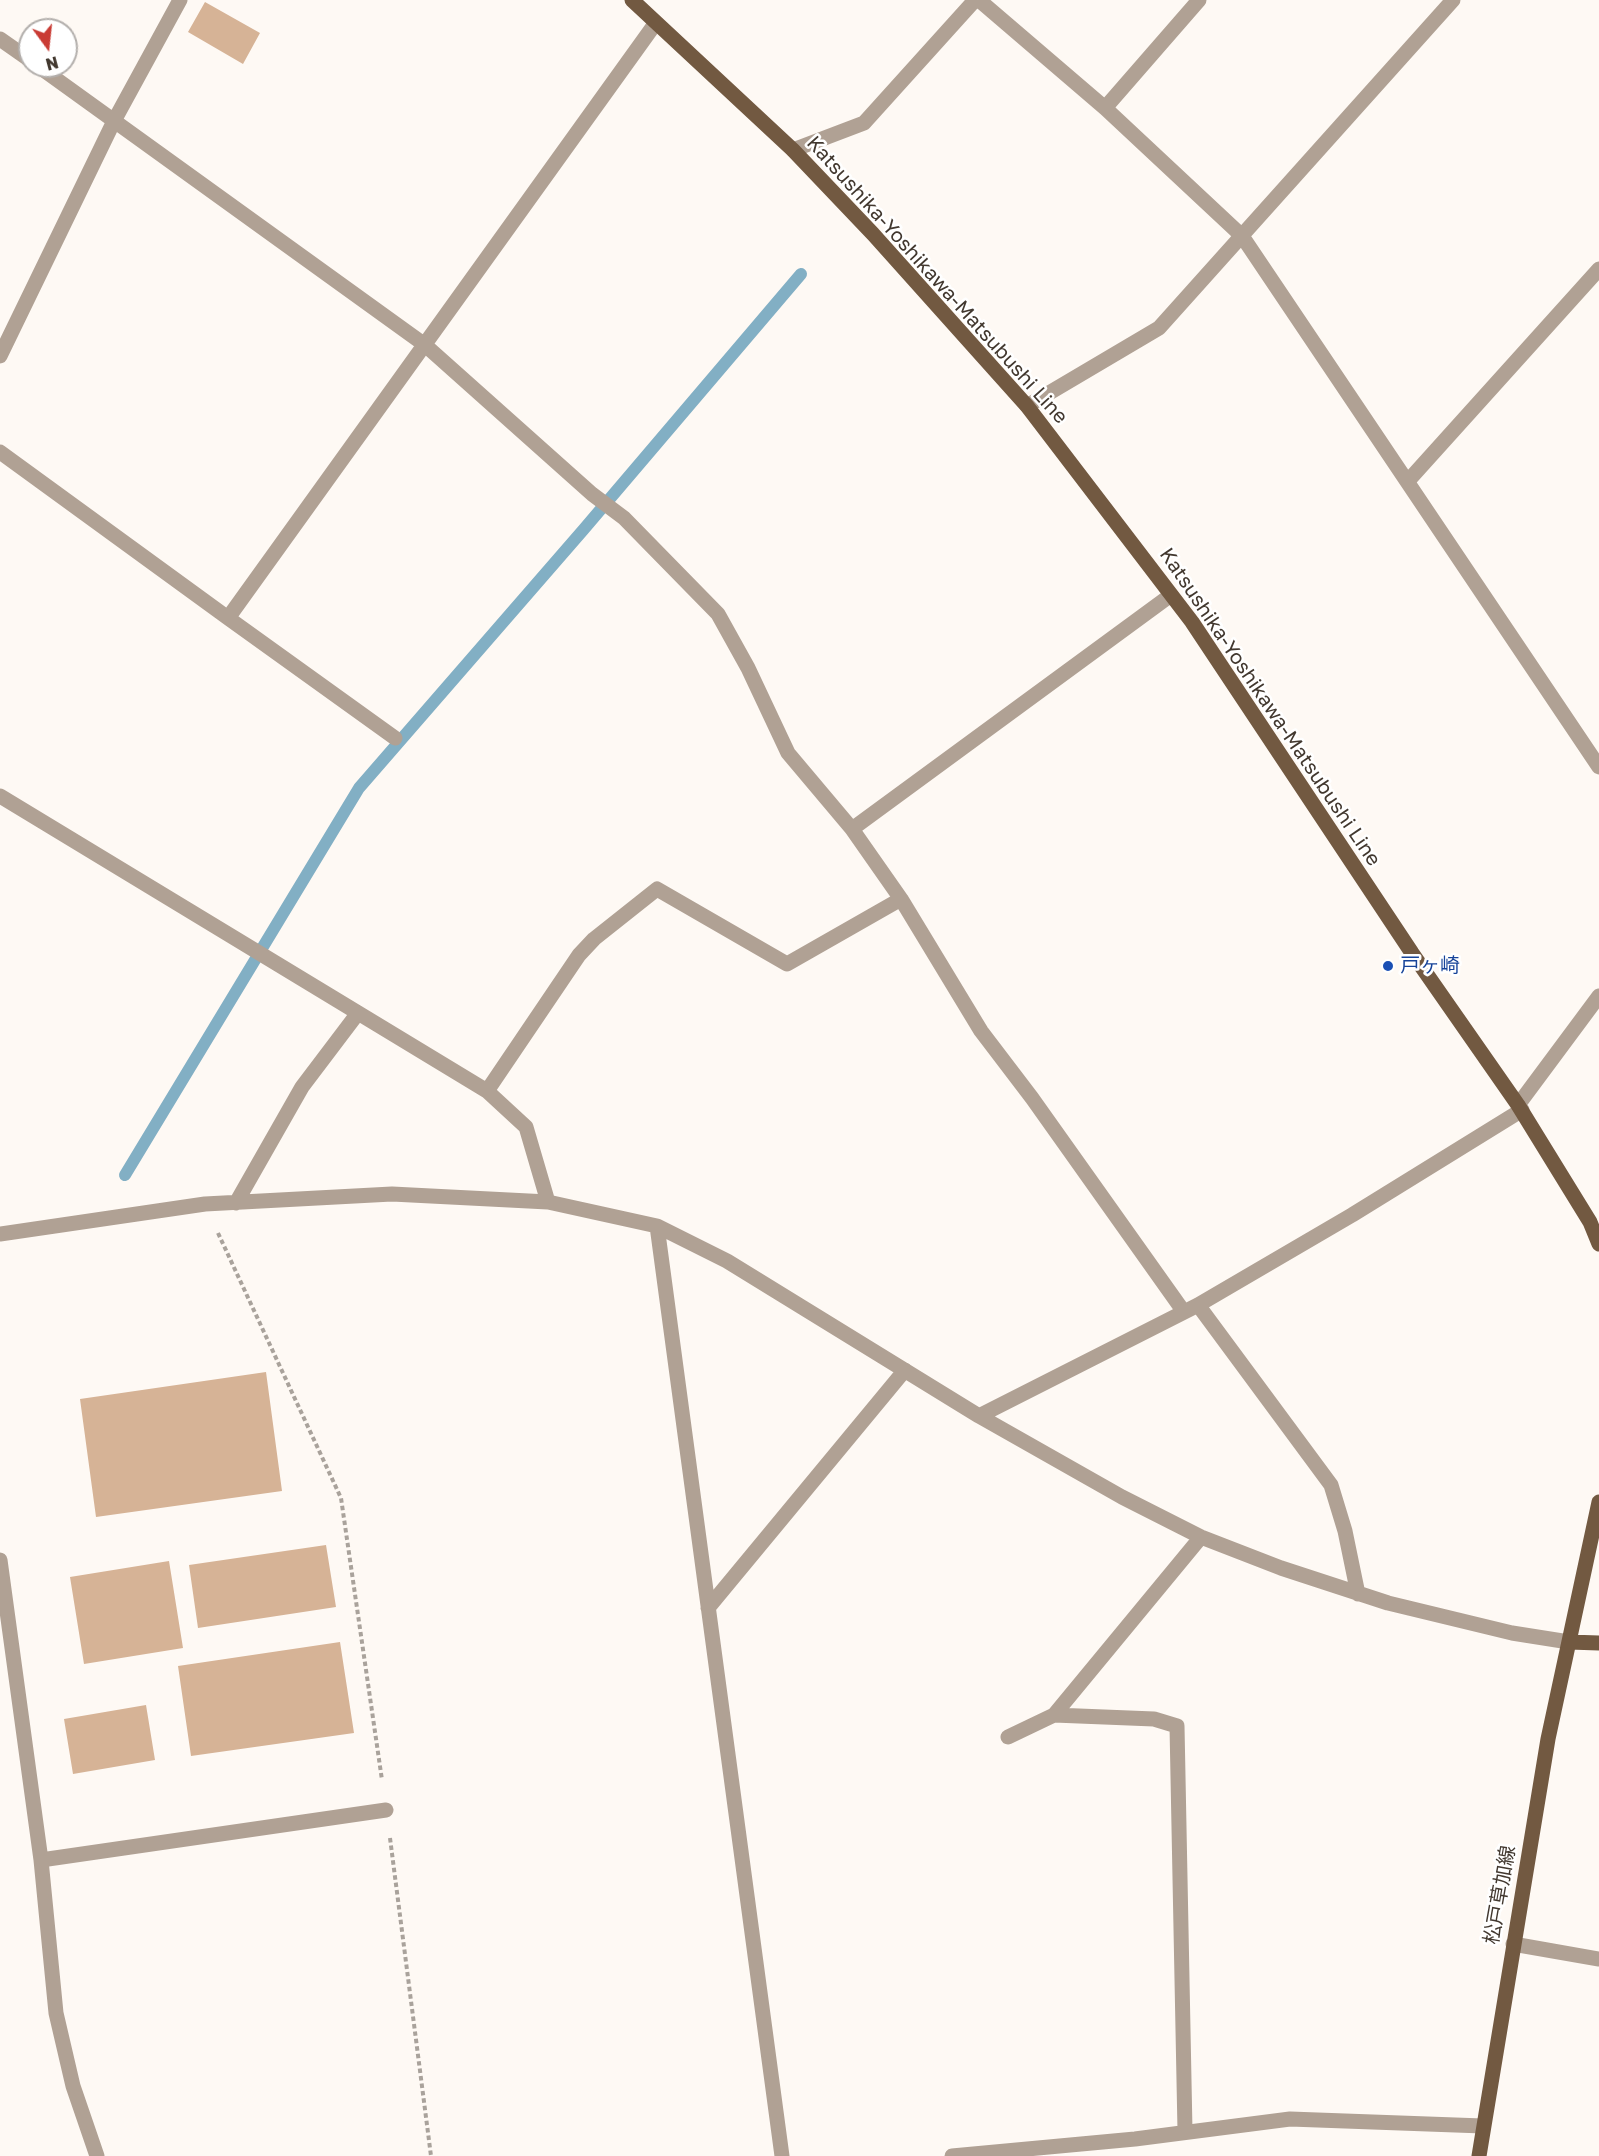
<!DOCTYPE html>
<html>
<head>
<meta charset="utf-8">
<style>
	body { margin:0 }
	#map { position:relative; width:1599px; height:2156px; overflow:hidden; background:#fef9f4; font-family:"Golos Text",sans-serif }
	canvas { display:block }
	.north { position:absolute; left:18px; top:18px; width:60px; height:60px; box-sizing:border-box; background:#fff; border:2px solid #b3afac; border-radius:50%; rotate:165deg; font-size:16px; font-weight:700; line-height:24px; text-align:center; color:#42382f }
	.north::after { content:''; display:block; margin:auto; width:21px; height:27px; background:#c93b34; clip-path:polygon(50% 0,100% 100%,50% 72%,0 100%) }
</style>
</head>
<body>
<div id="map">
<canvas width="1599" height="2156"></canvas>
<div class="north">N</div>
</div>
<script>
const context = document.querySelector('canvas').getContext('2d');
context.lineJoin = 'round';
function strokePath(path, color, width, dash) { context.strokeStyle = color; context.lineWidth = width; context.lineCap = dash ? 'butt' : 'round'; context.setLineDash(dash || []); context.stroke(path); }
function paint(path, color) { context.fillStyle = color; context.fill(path, 'evenodd'); }
function write(font, color, halo, rows, align = 'center') {
  context.font = font + ' "Golos Text","Noto Sans JP",sans-serif'; context.lineWidth = 5; context.setLineDash([]); context.textBaseline = 'middle'; context.strokeStyle = halo; context.fillStyle = color; for (const [text, x, y, turn = 0] of rows) {
    context.save(); context.translate(x, y); context.rotate((+turn || 0) * Math.PI / 180); context.textAlign = isNaN(turn) ? turn : align; if (halo) context.strokeText(text, 0, 0); context.fillText(text, 0, 0); context.restore();
  }
}
strokePath(new Path2D(`
	M125,1175l234,-387 225,-259 217,-255`), '#82afc4', 12);
paint(new Path2D(`
	M205,2l55,31 -17,31 -55,-32z
	M266,1372l16,119 -186,26 -16,-118z
	M326,1545l10,62 -138,21 -9,-63z
	M169,1561l14,87 -99,16 -14,-87z
	M340,1642l14,91 -163,23 -13,-90z
	M146,1705l9,55 -82,14 -9,-55z`), '#d6b396');
strokePath(new Path2D(`
	M218,1233l123,265 41,282
	M390,1838l41,318`), '#a9a29b', 4, [4.5, 3]);
strokePath(new Path2D(`
	M979,0l126,108 137,128 357,531
	M0,39l30,21
	M38,66l387,279 167,149 32,24 94,96 30,54 40,85 64,76 49,70 80,132 51,67 152,214
	M1105,108l94,-108
	M793,150l71,-27 111,-123
	M0,356l114,-235 66,-121
	M1027,406l132,-78 294,-328
	M0,452l228,166 167,120
	M1408,481l191,-212
	M228,618l427,-594
	M0,796l487,295 39,36 22,75
	M852,829l319,-234
	M487,1091l92,-136 15,-16 63,-50 130,75 114,-65
	M1518,1105l81,-109
	M236,1203l66,-116 56,-74
	M657,1226l125,930
	M0,1234l205,-30 187,-10 156,8 109,24 70,35 252,155 143,81 79,40 80,31 107,35 124,30 57,9
	M1198,1305l133,180 14,46 13,63
	M979,1416l219,-111 154,-90 170,-105
	M0,1560l41,300 15,153 17,73 24,70
	M708,1608l197,-238
	M1054,1715l100,4 23,7 8,405
	M1008,1737l46,-22 147,-178
	M41,1860l345,-50
	M1513,1944l86,15
	M952,2156l183,-17 155,-20 193,7`), '#b0a194', 15);
strokePath(new Path2D(`
	M632,0l161,150 80,84 154,172 165,216 220,331 106,152 72,117 9,22
	M1569,1642l30,1
	M1479,2156l69,-417 51,-237`), '#725941', 15);
for (const [x, y, r, color] of [
	[1388,966,6,"#1a4fb4"]
]) { const dot = new Path2D(); dot.arc(x, y, r, 0, 2 * Math.PI); context.fillStyle = color; context.fill(dot); strokePath(dot, '#fff', 2); }
write('20px', '#42382f', '#fff', [
	["Katsushika-Yoshikawa-Matsubushi Line",937,280,48],
	["Katsushika-Yoshikawa-Matsubushi Line",1270,707,56],
	["松戸草加線",1500,1895,-80]
]);
write('20px', '#164399', '#fff', [
	["戸ヶ崎",1400,966]
], 'left');
</script>
</body>
</html>
